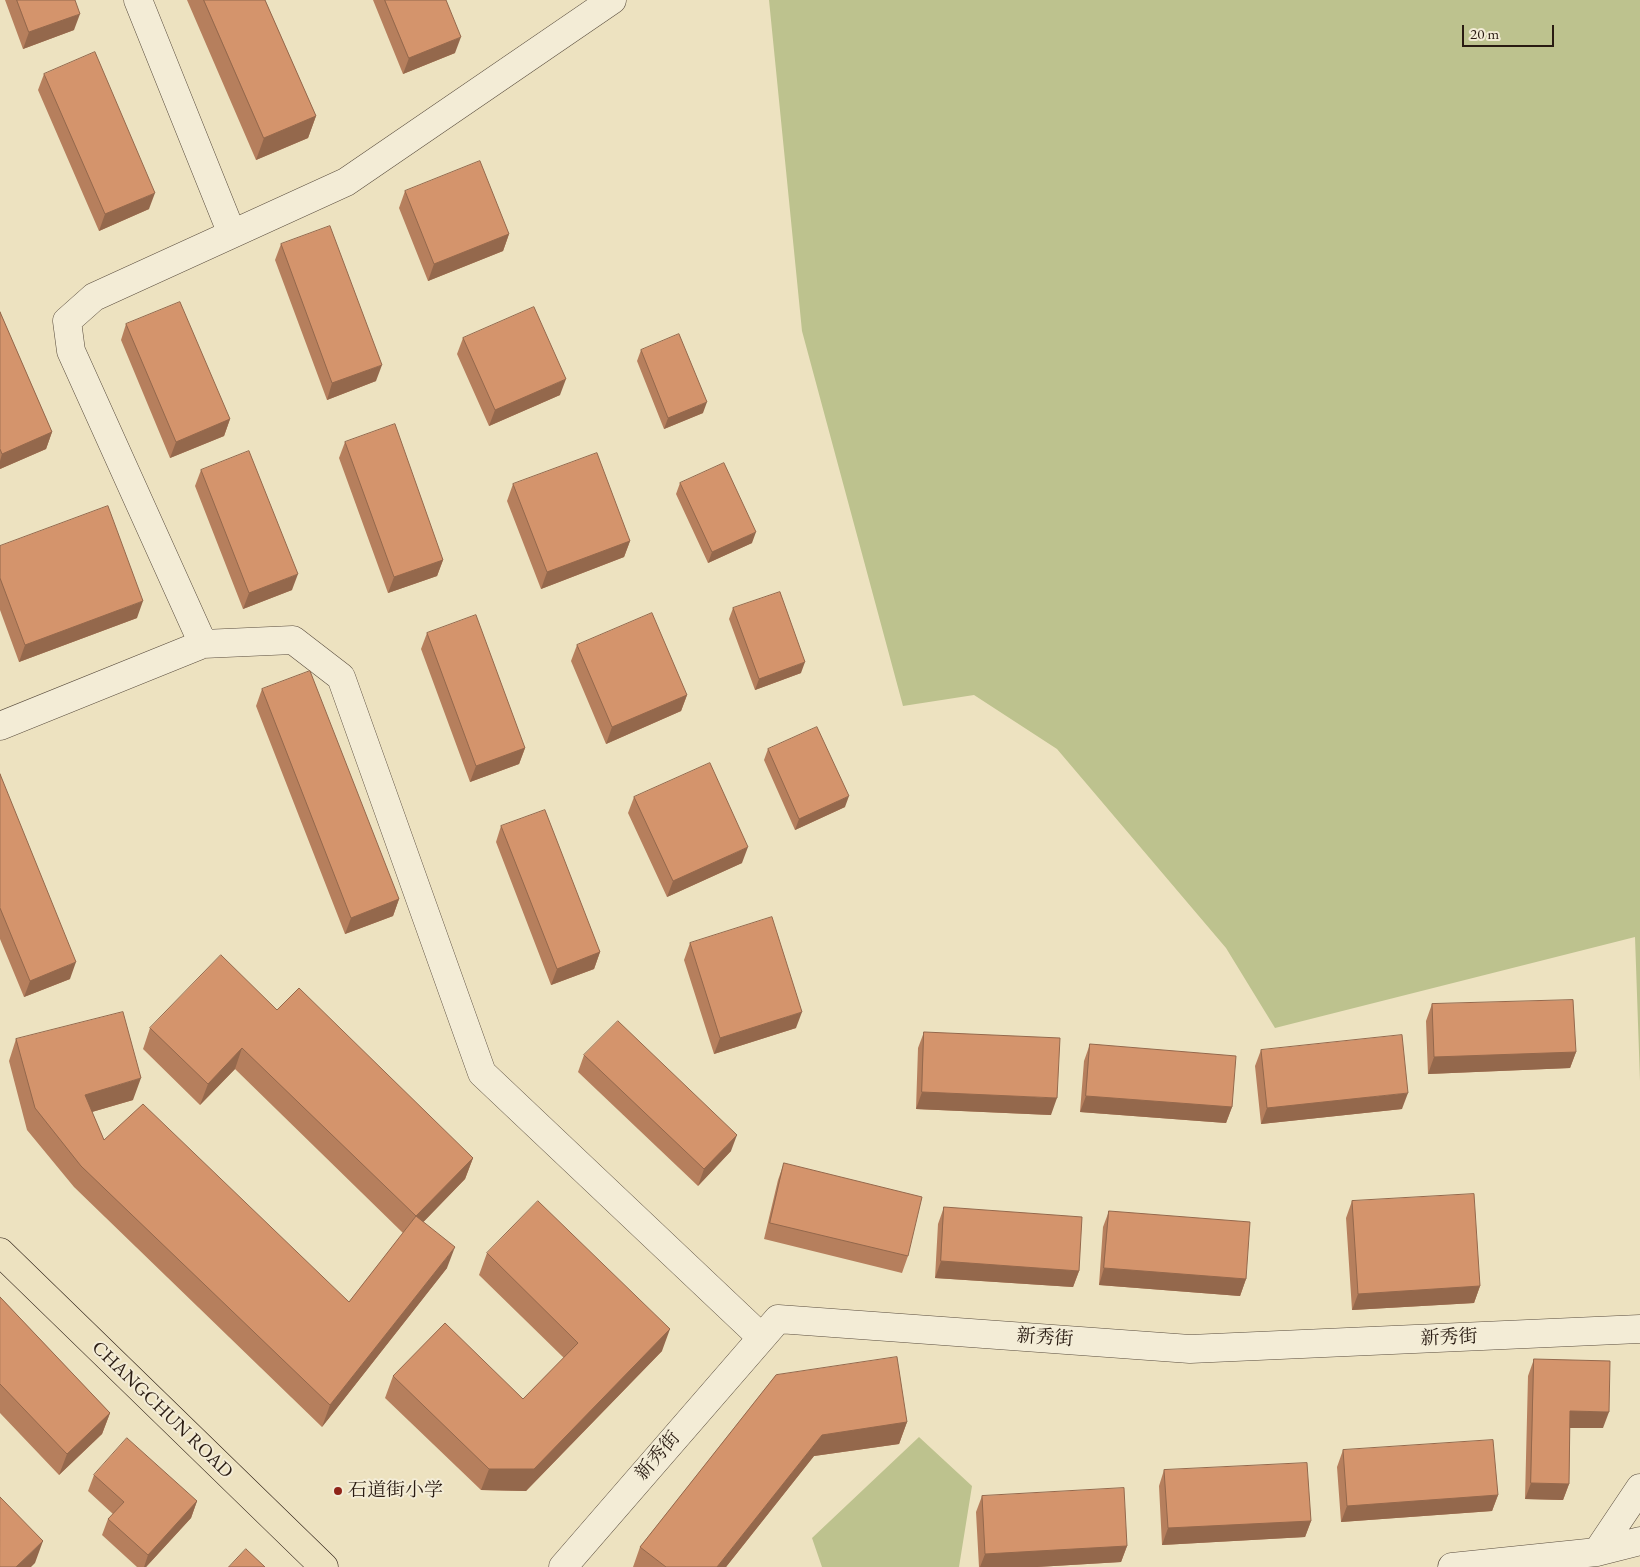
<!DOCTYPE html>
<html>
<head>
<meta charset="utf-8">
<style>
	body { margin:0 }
	#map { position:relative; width:1640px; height:1567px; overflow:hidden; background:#ede2c0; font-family:"EB Garamond",serif }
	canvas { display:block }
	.scale { position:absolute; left:1462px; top:25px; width:92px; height:22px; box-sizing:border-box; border:2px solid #291b12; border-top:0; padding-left:6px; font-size:15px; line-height:18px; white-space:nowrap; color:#291b12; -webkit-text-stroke:4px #f3ecd6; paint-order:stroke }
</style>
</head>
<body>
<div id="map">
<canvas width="1640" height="1567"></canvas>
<div class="scale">20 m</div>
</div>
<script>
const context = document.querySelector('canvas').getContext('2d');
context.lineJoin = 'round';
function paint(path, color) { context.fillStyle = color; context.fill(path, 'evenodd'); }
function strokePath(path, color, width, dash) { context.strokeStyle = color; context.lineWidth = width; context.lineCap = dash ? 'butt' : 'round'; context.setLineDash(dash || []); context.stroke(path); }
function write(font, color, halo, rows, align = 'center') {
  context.font = font + ' "EB Garamond","Noto Serif SC",serif'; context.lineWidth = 4; context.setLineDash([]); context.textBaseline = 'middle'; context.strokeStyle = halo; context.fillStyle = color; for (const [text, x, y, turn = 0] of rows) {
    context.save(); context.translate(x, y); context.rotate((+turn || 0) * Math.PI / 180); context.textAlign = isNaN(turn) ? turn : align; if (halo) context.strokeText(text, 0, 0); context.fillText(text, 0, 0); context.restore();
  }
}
paint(new Path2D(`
	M769,0h871v1081l-5,-144 -360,91 -49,-80 -169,-199 -83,-54 -71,11 -101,-375z
	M919,1437l53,49 -13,81h-137l-10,-29z`), '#bdc28e');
const minor = new Path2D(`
	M138,0l94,234
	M203,644l-132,-293 -4,-30 27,-24 252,-115 266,-182
	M0,726l203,-82 90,-4 48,37 141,396 279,264
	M1597,1552l43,-64
	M563,1567l215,-248 412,30 450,-20
	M1452,1567l145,-15 43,-11`);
const major = new Path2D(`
	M0,1252l324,315`);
strokePath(minor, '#5a4d3e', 29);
strokePath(major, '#291b12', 29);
strokePath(minor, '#f3ecd6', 28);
strokePath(major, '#ede2c0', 28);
paint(new Path2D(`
	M5,0h70l-1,30 -51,19z
	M187,0h78l51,116 -8,22 -52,22z
	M373,0h73l9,53 -52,21z
	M44,74l105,135 -50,22 -61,-141z
	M405,191l104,43 -6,17 -75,30 -29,-73z
	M281,244l95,137 -49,19 -52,-140z
	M0,312l52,120 -6,17 -46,20z
	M126,324l104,95 -6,17 -54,22 -49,-118z
	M463,338l97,57 -71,31 -32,-72z
	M641,350l62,63 -39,16 -27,-68z
	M345,442l98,118 -6,16 -49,17 -49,-135z
	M201,470l91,120 -49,19 -48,-123z
	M680,483l72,60 -44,20 -32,-69z
	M513,484l117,57 -6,16 -83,32 -34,-88z
	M0,546l137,72 -118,44 -19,-52z
	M733,608l68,65 -46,17 -26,-71z
	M427,633l98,115 -6,16 -49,18 -49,-133z
	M577,645l110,50 -6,16 -75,33 -35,-83z
	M262,689l137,210 -6,17 -48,18 -89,-228z
	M768,749l77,58 -50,23 -31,-70z
	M0,774l70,205 -46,18 -24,-58z
	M634,797l108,66 -75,34 -39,-84z
	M501,826l99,126 -6,17 -43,16 -55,-143z
	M690,943l106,85 -82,26 -30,-94z
	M1432,1004l144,48 -6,16 -142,6 -2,-53z
	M277,1010l196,148 -8,21 -42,43 24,46 -125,159 -248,-240 -47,-57 -18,-69 7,-22 117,61 -41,12 12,28 245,162 54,-69 -168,-164 -35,36 -57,-56 7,-21z
	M924,1032l127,83 -135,-6 2,-61z
	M1090,1044l142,63 -6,16 -146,-11 4,-51z
	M1261,1050l141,59 -141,15 -6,-58z
	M584,1055l147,96 -33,35 -120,-114z
	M784,1163l124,93 -6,17 -138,-34 14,-59z
	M1352,1201l128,85 -6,17 -122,7 -6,-92z
	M944,1207l135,64 -6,16 -138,-9 3,-54z
	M1109,1211l137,68 -6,17 -141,-11 4,-58z
	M487,1253l175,98 -136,140 -45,-1 -96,-92 8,-22 130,23 41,-41 -85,-83z
	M0,1297l110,116 -8,21 -43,41 -59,-62z
	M1534,1359l69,69h-33l-1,56 -6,16 -38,-1 3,-123z
	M776,1375l131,47 -8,22 -85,12 -88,111h-93l7,-20z
	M1343,1450l155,45 -6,16 -151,11 -4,-55z
	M1164,1470l147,51 -6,16 -143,8 -3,-59z
	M94,1475l103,26 -6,17 -45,49h-9l-35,-32 6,-16 5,-5 -25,-23z
	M982,1496l145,50 -6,16 -84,5h-58l-3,-55z`), '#b67f5d');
paint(new Path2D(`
	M80,14l-6,16 -51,19 6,-17z
	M461,37l-6,16 -52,21 6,-16z
	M316,116l-8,22 -52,22 8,-22z
	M155,193l-6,16 -50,22 6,-17z
	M509,234l-6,17 -75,30 6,-17z
	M382,365l-6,16 -49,19 5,-17z
	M566,379l-6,16 -71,31 6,-16z
	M707,402l-4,11 -39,16 4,-11z
	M230,419l-6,17 -54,22 6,-16z
	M52,432l-6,17 -46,20v-8l2,-7z
	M756,532l-4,11 -44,20 4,-11z
	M630,541l-6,16 -83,32 6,-17z
	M443,560l-6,16 -49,17 6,-16z
	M298,574l-6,16 -49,19 6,-16z
	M143,601l-6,17 -118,44 6,-17z
	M805,662l-4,11 -46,17 4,-11z
	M687,695l-6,16 -75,33 6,-17z
	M525,748l-6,16 -49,18 6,-16z
	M849,796l-4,11 -50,23 4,-11z
	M748,847l-6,16 -75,34 6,-16z
	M399,899l-6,17 -48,18 6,-16z
	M600,952l-6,17 -43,16 6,-16z
	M76,962l-6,17 -46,18 6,-16z
	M802,1012l-6,16 -82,26 6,-16z
	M242,1048l-7,21 -35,36 8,-21z
	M1576,1052l-6,16 -142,6 6,-17z
	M141,1078l-8,22 -55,16 7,-21z
	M922,1092l135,6 -6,17 -135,-6z
	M1408,1093l-6,16 -141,15 6,-16z
	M1086,1096l146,11 -6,16 -146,-11z
	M737,1135l-6,16 -33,35 6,-17z
	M473,1158l-8,21 -57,59 8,-22z
	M455,1247l-8,21 -125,159 8,-22z
	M941,1261l138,10 -6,16 -138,-9z
	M1104,1268l142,11 -6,17 -141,-11z
	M1480,1286l-6,17 -122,7 6,-16z
	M670,1329l-8,22 -136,140 -45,-1 8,-21z
	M1570,1411l39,1 -6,16h-39z
	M110,1413l-8,21 -43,41 8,-21z
	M907,1422l-8,22 -85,12 -88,111h-9l105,-132z
	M1531,1483l38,1 -6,16 -38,-1z
	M1498,1495l-6,16 -151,11 6,-16z
	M197,1501l-6,17 -45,49h-2l4,-12z
	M1311,1521l-6,16 -143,8 6,-17z
	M43,1541l-8,22 -4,4h-15z
	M1127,1546l-6,16 -84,5h-57l5,-13z`), '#94684c');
const building = new Path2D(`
	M17,0h58l5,14 -51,18z
	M204,0h61l51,116 -52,22z
	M385,0h61l15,37 -52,21z
	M95,52l60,141 -50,21 -61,-140z
	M480,161l29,73 -75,30 -29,-73z
	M330,226l52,139 -50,18 -51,-139z
	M180,302l50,117 -54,23 -50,-118z
	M534,307l32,72 -71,31 -32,-72z
	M0,312l52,120 -50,22 -2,-5z
	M679,334l28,68 -39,16 -27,-68z
	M395,424l48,136 -49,17 -49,-135z
	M249,451l49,123 -49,19 -48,-123z
	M597,453l33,88 -83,31 -34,-88z
	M724,463l32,69 -44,20 -32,-69z
	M108,506l35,95 -118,44 -25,-67v-32z
	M780,592l25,70 -46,17 -26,-71z
	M652,613l35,82 -75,32 -35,-82z
	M476,615l49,133 -49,18 -49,-133z
	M310,671l89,228 -48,19 -89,-229z
	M817,727l32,69 -50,23 -31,-70z
	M710,763l38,84 -75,34 -39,-84z
	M0,774l76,188 -46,19 -30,-73z
	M545,810l55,142 -43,17 -56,-143z
	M772,917l30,95 -82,26 -30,-95z
	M221,955l56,55 22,-22 174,170 -57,58 -174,-168 -34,36 -58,-56z
	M1573,1000l3,52 -142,5 -2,-53z
	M123,1012l18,66 -56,17 19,45 39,-36 206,198 67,-86 39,31 -125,158 -249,-239 -46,-58 -19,-69z
	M618,1021l119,114 -33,34 -120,-114z
	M924,1032l136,6 -3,60 -135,-6z
	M1402,1035l6,58 -141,15 -6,-58z
	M1090,1044l146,12 -4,51 -146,-11z
	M784,1163l138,34 -14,59 -138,-33z
	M1474,1194l6,92 -122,8 -6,-93z
	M538,1201l132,128 -136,140h-45l-96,-93 52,-53 78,76 55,-56 -91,-90z
	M944,1207l138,10 -3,54 -138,-10z
	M1109,1211l141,11 -4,57 -142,-11z
	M0,1297l110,116 -43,41 -67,-70z
	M897,1357l10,65 -85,13 -105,132h-51l-26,-20 136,-172z
	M1534,1359l76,2 -1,51 -39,-1 -1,73 -38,-1z
	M127,1438l70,63 -49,54 -40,-36 16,-17 -30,-27z
	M1493,1440l5,55 -151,11 -4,-56z
	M1307,1463l4,58 -143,7 -4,-58z
	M1124,1488l3,58 -142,8 -3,-58z
	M0,1497l43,44 -27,26h-16z
	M246,1549l19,18h-36z`);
paint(building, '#d4946c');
strokePath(building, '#94684c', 1);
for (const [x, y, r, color] of [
	[338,1491,5,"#8f2418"]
]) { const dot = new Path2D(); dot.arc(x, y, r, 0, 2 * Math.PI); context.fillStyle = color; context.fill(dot); strokePath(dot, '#f3ecd6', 2); }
write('19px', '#291b12', '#f3ecd6', [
	["新秀街",1045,1338,4],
	["新秀街",1449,1338,-2],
	["CHANGCHUN ROAD",162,1410,44],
	["新秀街",658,1456,-49]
]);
write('19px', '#291b12', '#f3ecd6', [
	["石道街小学",348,1491]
], 'left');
</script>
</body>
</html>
